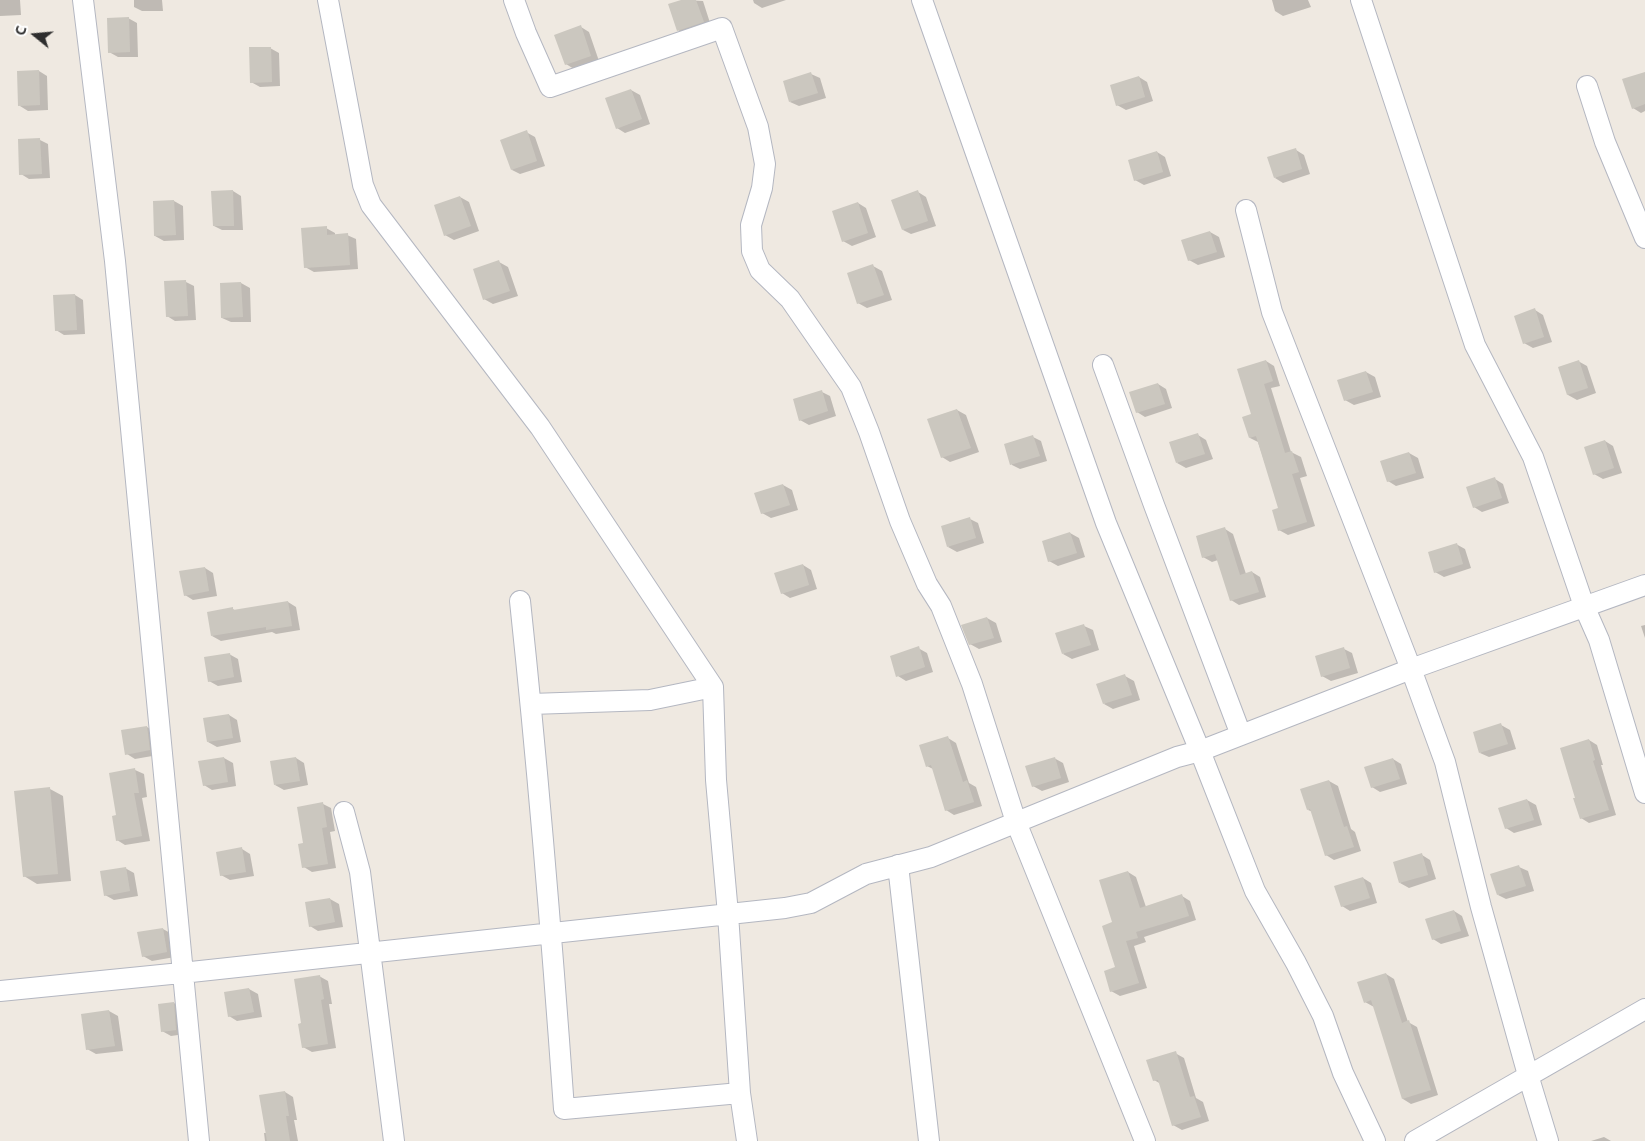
<!DOCTYPE html>
<html>
<head>
<meta charset="utf-8">
<style>
	body { margin:0 }
	#map { position:relative; width:1645px; height:1141px; overflow:hidden; background:#efe9e1; font-family:Ubuntu,sans-serif }
	canvas { display:block }
	.north { position:absolute; left:10px; top:10px; width:50px; height:50px; -webkit-text-stroke:4px #fff; paint-order:stroke; rotate:287deg; font-size:14px; font-weight:700; line-height:20px; text-align:center; color:#2e2e2e }
	.north::after { content:''; display:block; margin:auto; width:18px; height:22px; background:#2e2e2e; clip-path:polygon(50% 0,100% 100%,50% 72%,0 100%) }
</style>
</head>
<body>
<div id="map">
<canvas width="1645" height="1141"></canvas>
<div class="north">С</div>
</div>
<script>
const context = document.querySelector('canvas').getContext('2d');
context.lineJoin = 'round';
function paint(path, color) { context.fillStyle = color; context.fill(path, 'evenodd'); }
function strokePath(path, color, width, dash) { context.strokeStyle = color; context.lineWidth = width; context.lineCap = dash ? 'butt' : 'round'; context.setLineDash(dash || []); context.stroke(path); }
paint(new Path2D(`
	M0,0h20l1,15 -21,1z
	M134,0h28l1,11h-21l-8,-4z
	M684,0l19,1 8,25 -24,9 -9,-5z
	M753,0h33l-24,8 -8,-5z
	M1272,0h36l3,7 -28,9 -8,-5z
	M128,18l9,5 1,34h-20l-9,-5z
	M581,27l8,5 10,29 -25,8 -8,-5z
	M270,48l9,5 1,33 -20,1 -9,-5z
	M39,71l8,5 1,34 -20,1 -8,-5z
	M811,74l9,4 6,20 -27,8 -9,-4z
	M1645,75v36l-4,2 -8,-5z
	M1139,77l8,5 6,19 -27,9 -9,-5z
	M631,90l9,5 10,29 -25,9 -8,-5z
	M526,132l9,5 10,29 -25,8 -8,-4z
	M40,140l8,4 2,34 -21,1 -8,-5z
	M1296,150l8,5 6,19 -27,9 -8,-5z
	M1157,152l8,5 6,19 -27,9 -9,-5z
	M233,191l8,5 2,34h-21l-8,-4z
	M918,192l8,5 10,29 -25,8 -8,-4z
	M460,197l9,5 10,29 -25,9 -9,-5z
	M174,201l9,5 1,34 -20,1 -9,-5 -1,-34z
	M858,203l8,5 10,29 -24,9 -9,-5z
	M326,228l9,5v2h12l9,4 2,30 -44,3 -9,-5z
	M1210,232l9,5 6,20 -27,8 -9,-5z
	M499,262l9,5 10,29 -25,8 -9,-5z
	M873,266l9,5 10,29 -25,8 -9,-5z
	M186,282l8,4 2,34 -21,1 -8,-5z
	M241,283l9,5 1,34h-20l-9,-4 -1,-34z
	M75,295l8,5 2,34 -21,1 -8,-5z
	M1535,310l8,5 9,27 -19,6 -9,-5z
	M1266,361l8,5 6,20 -9,2 20,64 10,5 6,19 -7,2 15,48 -27,9 -9,-5 1,-21 -22,-67 -8,-4 3,-23z
	M1578,361l9,5 9,27 -19,7 -9,-5 -9,-27z
	M1366,372l9,5 6,20 -27,8 -9,-5z
	M1158,384l8,5 6,19 -27,9 -8,-5z
	M822,392l8,4 6,20 -27,9 -9,-5z
	M957,410l9,5 13,37 -29,10 -8,-5z
	M1198,435l8,5 7,19 -27,9 -9,-5z
	M1033,437l8,4 6,20 -27,8 -8,-4 -7,-20z
	M1605,441l8,5 9,27 -19,6 -9,-5z
	M1409,453l9,5 6,20 -28,8 -8,-5z
	M1495,479l8,5 6,19 -27,9 -8,-5z
	M783,485l9,5 6,20 -27,8 -9,-5z
	M970,519l8,4 6,20 -27,9 -9,-5z
	M1225,529l8,5 13,40 6,-2 8,5 6,20 -27,8 -8,-5 -13,-40 -6,2 -9,-5z
	M1070,533l9,5 6,19 -27,9 -9,-5z
	M1456,544l9,5 6,19 -27,9 -9,-5z
	M803,565l8,5 6,19 -27,9 -8,-5z
	M205,568l8,5 4,23 -24,4 -8,-5z
	M288,602l8,5 4,23 -24,4 -4,-2 -51,9 -9,-5 21,-27 3,2z
	M987,618l9,5 6,19 -23,7 -9,-5z
	M1645,625v13l-4,-12z
	M1084,626l9,4 6,20 -27,9 -9,-5z
	M918,648l9,5 6,19 -27,9 -8,-5z
	M1344,649l8,4 6,20 -27,8 -9,-5z
	M229,654l9,5 4,23 -24,4 -9,-5z
	M1125,676l9,5 6,19 -27,9 -9,-5z
	M229,715l8,5 4,22 -24,5 -9,-5z
	M1501,725l9,5 6,19 -27,8 -9,-4z
	M147,727l8,5 3,23 -23,4 -8,-5z
	M948,738l8,5 13,40 7,4 6,19 -28,9 -8,-5 -13,-41 -6,-3z
	M1589,740l8,5 6,20h-2l15,50 -27,8 -8,-5 -4,-20z
	M224,758l9,5 3,23 -24,4 -8,-5z
	M296,758l8,5 4,22 -24,5 -9,-5z
	M1054,758l9,5 6,19 -27,9 -9,-5z
	M1393,759l8,5 6,20 -27,8 -8,-5z
	M135,770l9,4 3,23 -5,1 8,43 -25,4 -8,-5 1,-24z
	M1329,781l9,5 13,43 4,3 6,19 -27,9 -8,-5 -13,-43 -5,-2z
	M50,789l13,7 8,85 -34,3 -13,-8z
	M1527,800l9,5 6,20 -28,8 -8,-5z
	M323,804l8,4 4,23 -5,1 6,36 -24,4 -8,-5v-23z
	M242,849l8,5 4,22 -24,4 -9,-5z
	M1422,855l8,5 6,19 -27,9 -9,-5z
	M1519,867l9,4 6,20 -28,8 -8,-4z
	M125,868l9,5 4,23 -24,4 -9,-5z
	M1128,872l8,5 10,30 36,-11 8,5 6,19 -52,17 2,5 -12,4 13,42 -27,8 -9,-5 6,-23 -3,-45z
	M1363,878l8,5 6,20 -27,8 -8,-5z
	M330,899l9,5 4,23 -25,4 -8,-5z
	M1454,911l8,5 7,20 -28,8 -8,-5z
	M163,929l9,5 3,23 -23,4 -9,-5 -4,-23z
	M1386,974l8,5 14,43 9,5 21,68 -27,9 -8,-5 -29,-92 -9,-5z
	M319,976l9,5 4,23h-3l7,44 -24,4 -9,-5v-23z
	M249,989l9,5 4,23 -25,4 -8,-5z
	M174,1003l8,5 3,26 -14,2 -9,-5z
	M109,1011l9,5 5,35 -27,3 -9,-5 -5,-34z
	M1175,1053l9,5 12,40 7,4 6,19 -27,9 -9,-5 -12,-41 -7,-4z
	M285,1092l8,5 4,23h-3l4,21h-33l-1,-8h3z
	M1604,1137l7,4h-20z`), '#0003');
paint(new Path2D(`
	M681,0h15l8,22 -27,9 -9,-27z
	M129,17l1,35 -22,1 -1,-35z
	M581,25l10,31 -26,9 -11,-30z
	M249,47h22l1,35 -22,1z
	M39,70l1,35 -22,1 -1,-35z
	M811,72l7,21 -29,9 -6,-21z
	M1645,72v32l-13,5 -10,-30z
	M1139,76l6,21 -29,9 -6,-21z
	M631,89l11,30 -26,10 -11,-31z
	M527,130l10,31 -26,9 -11,-30z
	M40,138l2,36 -23,1 -1,-36z
	M1296,148l6,21 -28,9 -7,-21z
	M1157,151l6,21 -29,9 -6,-21z
	M233,190l1,36h-21l-2,-35z
	M918,190l10,31 -26,9 -11,-30z
	M460,196l11,30 -27,10 -10,-31z
	M174,200l2,35 -22,1 -1,-35z
	M858,202l10,31 -26,9 -10,-31z
	M327,226v9l21,-2 2,32 -46,3 -3,-40z
	M1210,231l7,21 -29,9 -7,-21z
	M499,260l11,31 -27,9 -10,-31z
	M873,264l11,31 -27,9 -10,-31z
	M186,280l2,36 -22,1 -2,-36z
	M241,282l2,35 -22,1 -1,-35z
	M75,294l2,36 -22,1 -2,-36z
	M1535,308l9,29 -21,7 -9,-28z
	M1266,360l7,21 -9,3 21,69 7,-2 7,21 -7,2 15,48 -29,9 -6,-21 6,-2 -22,-72 -7,2 -7,-21 9,-3 -14,-45z
	M1579,360l9,28 -21,7 -9,-28z
	M1366,371l7,21 -29,9 -7,-21z
	M1158,383l7,21 -29,9 -7,-21z
	M822,390l6,21 -29,10 -6,-22z
	M957,409l14,39 -30,10 -14,-39z
	M1198,433l7,21 -29,9 -7,-21z
	M1033,435l7,21 -30,9 -6,-21z
	M1605,440l9,28 -21,7 -9,-28z
	M1409,452l7,21 -29,9 -7,-21z
	M1495,477l7,21 -29,10 -7,-21z
	M783,484l7,21 -29,9 -7,-21z
	M970,517l6,21 -29,9 -6,-21z
	M1225,527l15,48 12,-4 7,21 -29,9 -15,-47 -13,4 -6,-22z
	M1070,532l7,21 -29,9 -6,-21z
	M1457,543l6,21 -29,9 -6,-21z
	M803,564l6,21 -28,9 -7,-21z
	M205,567l4,24 -25,5 -5,-25z
	M288,601l4,25 -26,4v-3l-55,9 -4,-24 26,-5v3z
	M987,617l7,21 -25,7 -8,-20z
	M1084,624l7,21 -29,9 -7,-21z
	M919,646l6,21 -29,10 -6,-21z
	M1344,647l6,21 -29,9 -6,-21z
	M230,653l4,24 -26,5 -4,-25z
	M1125,674l7,21 -29,9 -7,-20z
	M229,714l4,24 -26,4 -4,-24z
	M1501,723l7,21 -29,9 -6,-21z
	M147,726l3,24 -25,5 -4,-25z
	M948,736l15,46 4,-2 7,22 -29,9 -14,-46 -5,2 -7,-22z
	M1589,739l6,21 -2,1 16,49 -29,9 -7,-21h2l-15,-50z
	M224,757l4,25 -25,4 -5,-25z
	M296,757l4,24 -26,4 -4,-24z
	M1055,757l6,21 -29,9 -7,-21z
	M1393,758l7,21 -29,9 -7,-21z
	M135,768l4,25h-5l8,43 -26,5 -4,-25 4,-1 -7,-42z
	M1329,780l15,47 3,-1 7,21 -29,9 -15,-47 -3,1 -7,-21z
	M50,787l8,87 -35,3 -9,-86z
	M1527,799l7,21 -29,9 -7,-21z
	M323,802l4,25 -5,1 6,36 -26,4 -4,-24 5,-1 -6,-36z
	M242,847l4,25 -26,4 -4,-24z
	M1422,853l6,22 -29,8 -6,-21z
	M1519,865l7,21 -29,9 -7,-21z
	M126,867l4,24 -26,5 -4,-25z
	M1128,871l12,37 42,-14 7,22 -53,16 2,6 -12,3 13,42 -29,9 -6,-21 11,-4 -13,-41 10,-4 -13,-42z
	M1363,877l7,21 -29,9 -7,-21z
	M330,898l5,24 -26,5 -4,-25z
	M1454,910l7,21 -29,9 -7,-21z
	M163,928l4,24 -25,5 -5,-25z
	M1386,973l16,50 7,-3 22,70 -29,9 -31,-99 -7,3 -7,-21z
	M320,975l4,24 -3,1 7,44 -26,4 -4,-24 3,-1 -7,-44z
	M249,988l5,24 -26,5 -4,-25z
	M174,1002l2,28 -15,2 -3,-28z
	M109,1010l6,36 -29,4 -5,-36z
	M1176,1051l14,46 4,-1 7,21 -29,9 -14,-46 -5,1 -7,-21z
	M285,1091l4,25h-3l4,25h-23l-8,-46z`), '#cbc7bf');
const street = new Path2D(`
	M83,0l32,261 84,880
	M328,0l35,185 8,20 169,222 173,260 3,93 12,134 12,179 7,48
	M514,0l12,33 24,54 172,-59 36,99 7,37 -3,24 -11,37 1,26 8,19 30,29 61,88 18,45 31,89 27,63 14,22 31,78 44,138 129,319
	M922,0l184,523 94,228 55,140 41,72 27,53 20,57 32,68
	M1361,0l114,345 58,112 51,149 15,34 46,153
	M1587,86l18,56 40,96
	M1246,210l26,102 139,357 34,93 36,145 47,168 20,66
	M1103,365l51,140 87,230
	M520,601c18,169 32,338 44,508l176,-16
	M531,704l119,-4 63,-13
	M344,812l16,60 34,269
	M898,865l31,276
	M0,991l191,-19 594,-64 26,-5 55,-29 65,-17 246,-100 23,-6 211,-82 234,-84
	M1415,1141l230,-132`);
strokePath(street, '#b4b7c1', 22);
strokePath(street, '#fff', 20);
</script>
</body>
</html>
